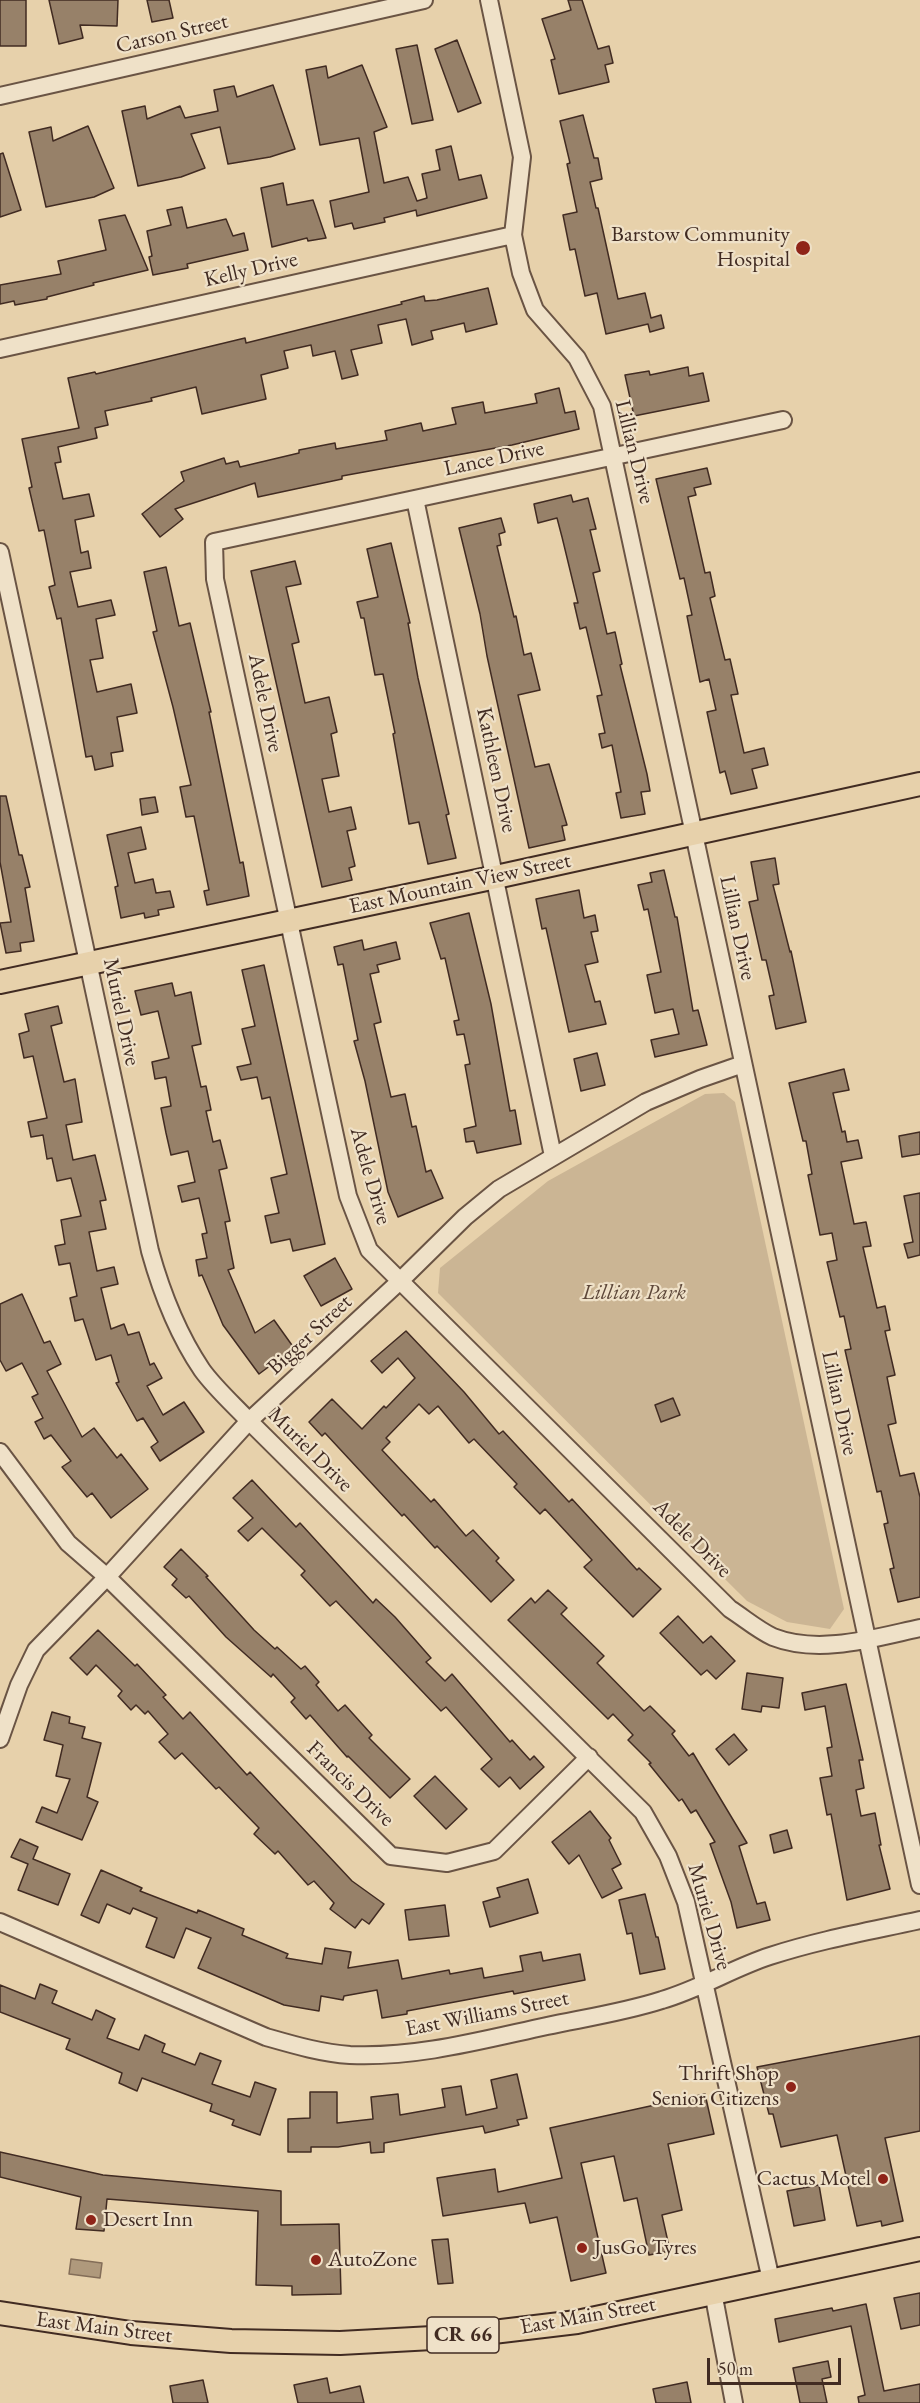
<!DOCTYPE html>
<html>
<head>
<meta charset="utf-8">
<style>
	body { margin:0 }
	#map { position:relative; width:920px; height:2403px; overflow:hidden; background:#e7d1ab; font-family:"EB Garamond",serif }
	canvas { display:block }
	.scale { position:absolute; left:707px; top:2358px; width:134px; height:27px; box-sizing:border-box; border:3px solid #412b22; border-top:0; padding-left:8px; font-size:18px; line-height:21px; white-space:nowrap; color:#412b22; -webkit-text-stroke:4px #efe1c8; paint-order:stroke }
</style>
</head>
<body>
<div id="map">
<canvas width="920" height="2403"></canvas>
<div class="scale">50 m</div>
</div>
<script>
const context = document.querySelector('canvas').getContext('2d');
context.lineJoin = 'round';
function paint(path, color) { context.fillStyle = color; context.fill(path, 'evenodd'); }
function strokePath(path, color, width, dash) { context.strokeStyle = color; context.lineWidth = width; context.lineCap = dash ? 'butt' : 'round'; context.setLineDash(dash || []); context.stroke(path); }
function write(font, color, halo, rows, align = 'center') {
  context.font = font + ' "EB Garamond",serif'; context.lineWidth = 4.5; context.setLineDash([]); context.textBaseline = 'middle'; context.strokeStyle = halo; context.fillStyle = color; for (const [text, x, y, turn = 0] of rows) {
    context.save(); context.translate(x, y); context.rotate((+turn || 0) * Math.PI / 180); context.textAlign = isNaN(turn) ? turn : align; if (halo) context.strokeText(text, 0, 0); context.fillText(text, 0, 0); context.restore();
  }
}
paint(new Path2D(`
	M724,1093l11,9 109,507 -14,20 -43,-7 -40,-21 -309,-308 2,-25 108,-87 157,-87z`), '#cbb594');
const water = new Path2D(`
	M71,2259l31,4 -2,15 -31,-4z`);
paint(water, '#af997c');
strokePath(water, '#836d58', 1.5);
const building = new Path2D(`
	M0,0h26v46h-26z
	M49,0h69l-1,26 -37,-1 3,13 -24,6z
	M147,0h22l4,18 -21,4z
	M568,0h14l16,49 11,-3 4,17 -8,2 4,17 -50,12 -8,-34 4,-1 -13,-40 29,-9z
	M457,40l24,63 -23,9 -23,-63z
	M417,45l16,75 -21,4 -16,-75z
	M362,65l25,62 -13,5 10,51 24,-6 9,24 10,-3 -5,-24 18,-4 -4,-20 15,-4 8,34 22,-5 6,23 -70,18 -1,-6 -32,8 1,4 -31,7 -2,-6 -17,4 -5,-26 39,-9 -10,-54 -39,7 -14,-75 20,-4 2,12z
	M273,85l22,64 -25,8 -42,7 -8,-37 -29,7 14,34 -24,9 -43,9 -16,-75 23,-5 2,13 33,-13 5,12 33,-7 -4,-21 20,-4 3,11z
	M583,115l11,43h4l4,21 -12,3 6,26h2l20,91 27,-6 6,25 10,-3 3,13 -14,4 -2,-8 -42,10 -9,-41 -12,3 -10,-47 -5,1 -7,-35 14,-3 -10,-48 3,-1 -10,-42z
	M88,126l26,62 -20,9 -48,10 -17,-75 22,-5 2,14z
	M3,153l18,57 -21,7v-63z
	M283,183l4,22 26,-5 13,38 -18,3 -1,-3 -35,9 -11,-59z
	M182,207l5,21 39,-9 7,17 11,-3 4,17 -61,14 1,4 -35,7 -4,-18 3,-1 -5,-25 24,-6 -4,-15z
	M125,215l23,55 -55,13 1,2 -47,12v2l-32,6 -1,-4 -14,3v-19l61,-11 -3,-13 48,-11 -7,-30z
	M488,288l9,36 -31,8 -2,-9 -33,8 2,8 -21,6 -6,-26 -28,6 4,18 -31,7 7,25 -16,4 -7,-28 -22,5 -2,-11 -27,6 4,17 -27,7 5,24 -64,15 -6,-27 -45,11 1,3 -47,10 3,14 -13,3 2,10 -39,9 3,15 -6,1 8,36 26,-5 5,22 -19,4 6,33 7,-2 3,17 -21,4 8,35 33,-7 4,15 -19,4 7,39 -13,2 7,32 34,-8 6,29 -20,4 6,34 -12,2 2,13 -18,4 -3,-14 -6,1 -25,-139 -4,1 -8,-32 6,-2 -11,-55 -5,1 -10,-43 3,-1 -10,-48 57,-11 -11,-50 27,-6 1,2 149,-36 1,5 156,-39 -1,-2 23,-6 1,5 12,-1z
	M688,367l1,9 14,-3 6,28 -75,15 -9,-41 24,-4 1,4z
	M559,388l6,25 10,-2 4,18 -67,16 -170,31v3l-84,18 -3,-14 -80,26 8,10 -23,18 -18,-23 42,-33 -3,-9 43,-14 2,6 12,-3 2,6 59,-14v-3l36,-7 1,6 51,-9 -2,-9 36,-8 2,8 33,-7 -4,-16 31,-6 2,11 52,-10 -2,-9z
	M707,468l4,16 -17,4 2,7 -8,2 17,76 5,-1 5,24 -5,2 15,62 5,-1 8,35 -7,1 13,58 20,-5 4,17 -16,4 5,19 -26,6 -6,-23 -5,2 -13,-61 9,-2 -7,-31 -9,3 -13,-66 5,-1 -8,-37 -4,1 -24,-100z
	M571,495l2,7 15,-4 8,31 -6,1 10,41 -7,2 14,61 8,-2 7,32 -2,1 27,109 3,17 -9,1 4,22 -24,4 -5,-25 5,-1 -9,-47 -10,3 -3,-14 6,-1 -8,-37 5,-1 -16,-68 -6,2 -6,-26h4l-16,-66 -5,-19 -19,5 -4,-19z
	M501,518l4,14 -6,2 2,11 -4,1 17,71 2,-1 8,39 7,-2 9,37 -22,5 17,72 14,-3 18,61 -5,1 3,14 -36,8 -42,-192 -7,-42 -21,-86z
	M391,543l19,80h-2l10,55 31,136 -3,1 10,43 -28,6 -9,-42 -10,2 -16,-90 2,-1 -12,-59 -8,1 -11,-57h-3l-4,-16 21,-5 -11,-48z
	M295,561l6,23 -15,3 13,55 -7,2 13,59 24,-6 8,35 -6,2 8,42 -17,3 7,33 22,-5 5,22 -9,2 8,35 -6,2 3,12 -30,7 -71,-316z
	M166,567l13,59 11,-3 21,89h-2l31,151 3,-1 6,34 -42,9 -3,-14 5,-1 -15,-74 -8,1 -6,-30 11,-2 -18,-78 -20,-75 4,-1 -13,-59z
	M0,796h6l13,59h3l8,32 -5,1 9,53 -14,2 1,8 -15,2 -6,-30 11,-1 -11,-60z
	M155,797l3,15 -16,3 -2,-16z
	M141,827l5,22 -18,4 7,30 18,-4 3,14 14,-2 4,16 -16,3 1,5 -14,3 -1,-5 -23,5 -6,-31 3,-1 -11,-51z
	M775,858l4,26 -6,1 17,67 1,-1 15,71 -30,7 -7,-33 5,-1 -8,-35h-4l-13,-58 9,-2 -7,-38z
	M664,870l11,47h2l16,94 5,-1 9,35 -52,12 -4,-17 28,-6 -6,-25 -18,4 -8,-38 14,-3 -13,-63 -4,1 -6,-25 14,-3 -2,-9z
	M579,890l5,28 11,-3 3,16 -7,1 7,30 -13,3 10,37 5,-1 6,23 -37,8 -23,-104 -4,1 -6,-30z
	M469,913l22,91 19,107 5,-1 6,34 -44,9 -3,-12 -8,1 -2,-13 12,-3 -11,-61 5,-1 -6,-30 -7,1 -3,-14 5,-1 -14,-62 -4,1 -11,-36z
	M362,940l2,10 32,-8 4,17 -23,6 2,7 -9,2 11,48 -7,2 17,73 14,-3 7,33 4,-1 10,46 5,-2 12,28 -45,19 -10,-25 -23,-111 -11,-40 4,-1 -15,-76 -5,1 -4,-18z
	M264,965l61,279 -32,7 -3,-12 -19,4 -6,-27 14,-3 -8,-35 16,-4 -17,-77 -8,2 -5,-22 -16,3 -4,-13 14,-3 -9,-35 13,-3 -13,-56z
	M172,983l3,13 16,-4 10,52 -9,2 9,41 5,-1 5,24 -5,1 7,31 7,-2 7,28 -8,2 11,51 -5,1 9,46 -6,2 27,63 19,-13 20,28 -35,26 -36,-49 -21,-50 -3,1 -3,-16 11,-2 -5,-24 5,-1 -8,-35 -17,4 -4,-16 17,-4 -7,-31 -17,4 -5,-22 -5,-25 10,-2 -5,-29 -11,2 -3,-17 17,-4 -11,-47 -17,4 -6,-24z
	M58,1006l4,17 -11,3 13,56 11,-3 7,43 -16,3 7,35 22,-5 11,45 -6,1 6,28 -17,3 8,39 17,-4 4,17 -17,4 10,41 13,-5 4,11 11,-3 11,33 4,-2 8,15 -15,8 16,29 21,-13 20,30 -44,29 -9,-14 7,-5 -15,-24 -6,3 -21,-38 3,-1 -8,-27 -15,5 -13,-41 -8,2 -5,-23 7,-2 -7,-33 -11,2 -4,-19 10,-2 -4,-24 20,-4 -10,-38 -14,3 -5,-23 -5,1 -4,-24 -12,2 -3,-15 19,-4 -14,-62 -9,2 -5,-24 10,-3 -4,-17z
	M597,1053l8,32 -24,6 -7,-32z
	M844,1069l5,21 -16,3 9,39 3,-1 2,11 11,-2 4,18 -21,4 13,62 12,-2 5,24 -8,1 14,61 8,-2 5,24 -5,1 10,44 -8,2 9,46 -8,2 12,51 14,-3 6,24v100l-22,5 -8,-33 4,-1 -10,-44 4,-1 -7,-32 -4,1 -32,-142 6,-1 -7,-33 -4,1 -13,-55 10,-2 -5,-27 -12,2 -12,-60 4,-1 -6,-33h-3l-14,-58z
	M920,1132v22l-18,3 -3,-21z
	M920,1193v62l-12,3 -4,-14 9,-2 -9,-46z
	M335,1258l17,31 -31,17 -17,-30z
	M22,1294l22,49 6,-2 11,23 -14,7 35,66 12,-9 23,30 4,-4 27,35 -37,29 -19,-25 -5,4 -25,-30 9,-6 -20,-26 -7,4 -9,-17 8,-4 -11,-21 6,-3 -16,-31 -16,8 -6,-11v-56z
	M406,1331l58,61 35,42 4,-3 66,71 3,-3 65,71 2,-2 22,21 -28,28 -49,-50 8,-7 -47,-51 -5,5 -26,-27 3,-3 -43,-45 -5,4 -31,-37 -9,8 -10,-10 -33,34 4,4 -8,8 49,52 3,-3 32,37 7,-6 26,28 -3,3 18,19 -23,22 -54,-56 -2,2 -31,-34 -2,2 -77,-83 -3,3 -13,-14 23,-23 30,30 22,-23 2,2 29,-30 -17,-20 -16,15 -11,-12z
	M673,1398l7,17 -19,7 -6,-17z
	M252,1480l44,47 4,-4 73,80 3,-4 19,18 36,41 -5,4 19,19 7,-7 58,68 2,-2 18,20 4,-4 10,11 -24,22 -10,-12 -11,10 -18,-18 11,-10 -46,-52 -5,4 -105,-110 -6,5 -29,-31 4,-4 -43,-43 -14,13 -10,-10 15,-13 -20,-20z
	M181,1549l27,27 -2,1 48,53 21,19 2,-2 24,22 4,-3 14,16 -3,3 22,26 7,-6 27,30 -3,3 41,41 -20,19 -42,-42 -1,1 -37,-42 -4,4 -15,-17 4,-4 -22,-24 -2,3 -45,-40 -37,-41 -3,2 -14,-13 5,-6 -13,-12z
	M548,1590l19,18 -6,6 43,42 -7,7 47,48 6,-5 25,25 -3,3 17,22 4,-3 54,90 -8,3 18,58 8,-2 5,18 -33,8 -6,-26 -21,-58 5,-2 -19,-32 -5,3 -9,-14 -3,2 -30,-37 2,-1 -23,-23 5,-5 -20,-21 -5,5 -100,-99 23,-22 4,5z
	M678,1616l25,27 8,-7 24,25 -19,18 -9,-9 -6,5 -41,-42z
	M98,1630l37,36 2,-2 29,31 -3,2 20,22 7,-7 57,63 3,-3 102,109 32,23 -15,20 -7,-5 -7,9 -25,-19 4,-6 -20,-22 -6,4 -30,-34 -3,3 -21,-20 5,-6 -40,-41 -3,2 -34,-36 -7,6 -16,-17 9,-8 -20,-23 -3,3 -9,-9 -5,5 -13,-14 4,-5 -26,-26 -9,10 -17,-17z
	M747,1673l36,5 -4,30 -17,-2 -1,6 -19,-3z
	M846,1684l17,76h-4l5,28 -8,2 5,26 14,-3 6,32h-2l11,44 -43,11 -16,-86 -4,1 -7,-37 12,-2 -5,-28 5,-1 -7,-41 -20,4 -3,-17z
	M52,1712l18,5 -1,6 16,4 -3,11 19,5 -14,54 11,5 -16,38 -46,-18 6,-15 15,6 13,-34 -14,-3 7,-31 -19,-5z
	M734,1734l13,16 -18,15 -13,-16z
	M435,1776l32,33 -21,20 -32,-33z
	M590,1811l21,27 -2,2 12,24 -9,5 10,19 -20,10 -23,-43 -10,9 -17,-22z
	M787,1830l5,18 -18,5 -4,-18z
	M20,1839l18,8 -5,12 37,15 -12,31 -40,-15 10,-26 -17,-7z
	M101,1870l41,18 -2,3 57,22 1,-3 46,19 -2,6 46,19 -2,4 36,6 3,-16 26,4 -3,16 50,-8 4,19 47,-9 1,4 32,-6 2,10 39,-7 -3,-15 21,-4 2,9 37,-7 5,26 -71,14 -1,-3 -106,20v3l-25,4 -5,-28 -33,6 -1,4 -22,-4 -2,15 -35,-6 -86,-37 13,-30 -25,-10 -12,30 -28,-11 11,-29 -24,-10 -3,6 -23,-10 -8,19 -18,-8z
	M528,1879l10,34 -48,14 -7,-25 17,-5 -3,-9z
	M645,1894l11,43h2l7,32 -25,5 -8,-41 -5,1 -8,-34z
	M445,1905l4,31 -40,4 -4,-30z
	M40,1984l17,7 -5,12 40,17 4,-10 19,9 -8,19 32,12 6,-15 20,9 -3,8 33,13 5,-12 21,8 -9,23 38,13 5,-15 21,7 -16,46 -28,-10 2,-5 -24,-9 2,-7 -70,-26 -5,13 -18,-8 3,-10 -56,-24 4,-10 -70,-27v-27l35,14z
	M920,2036v95l-35,7 18,83 -21,5 -1,-5 -24,5 -20,-91 -56,12 -8,-33h-4l-12,-47z
	M517,2074l10,44 -10,2 2,5 -34,8 -2,-7 -99,17v9l-13,1 -1,-11 -32,5h-27v5h-23v-33l22,-1v-26h27v31l36,-4 -2,-22 27,-3 2,21 45,-8 -3,-18 19,-3 5,29 31,-7 -6,-28z
	M705,2094l9,40 -46,10 14,66 -20,5 8,36 -21,4 -12,-57 -13,3 -10,-45 -33,7 25,110 -35,8 -14,-64 -27,6 -5,-20 -82,13 -6,-38 58,-9 3,23 64,-14 -12,-50z
	M0,2152l103,23 178,16v34l58,-1 2,70 -49,1v-9l-36,-1 2,-74 -151,-12 -3,32 -28,-2 5,-32 -81,-20z
	M819,2185l6,35 -31,6 -7,-35z
	M448,2239l5,44 -15,1 -6,-44z
	M920,2293v32l-19,4 -7,-31z
	M866,2304l18,87 36,-7v19h-61l-1,-6 7,-2 -14,-69 -72,16 -4,-23 57,-11 1,3z
	M828,2361l3,16 -9,2 5,24h-27l-7,-35z
	M327,2378l3,15 30,-7 4,17h-66l-4,-18z
	M203,2380l5,23h-35l-3,-17z
	M687,2382l4,21h-35l-3,-14z`);
paint(building, '#978169');
strokePath(building, '#412b22', 1.5);
const minor = new Path2D(`
	M489,0l33,157 -9,78 8,38 14,37 42,48 25,48 318,1479
	M0,96l424,-96
	M0,349l513,-114
	M783,420l-569,122 1,37 133,617 21,54 361,359c14,9 28,21 43,28 46,18 101,1 147,-9
	M415,499l138,657
	M0,552l150,699c12,43 27,82 52,119 13,18 32,35 47,51l394,391 25,44 18,46 85,378
	M0,1452l68,91 39,34 284,279 56,7 47,-12 95,-94
	M0,1739l19,-54 17,-35 71,-73 142,-156 151,-140 65,-64 34,-28 147,-87 54,-23 43,-15
	M0,1922l266,115c28,8 55,16 84,18 67,3 132,-15 197,-29 38,-8 78,-14 115,-26 38,-11 71,-32 108,-44 49,-16 100,-25 150,-36
	M713,2292l21,111`);
const major = new Path2D(`
	M0,982l496,-105 424,-93
	M0,2313l131,20 100,8 109,2 111,-6 126,-15 343,-73`);
strokePath(minor, '#6a5444', 20);
strokePath(major, '#412b22', 26);
strokePath(minor, '#efe1c8', 16);
strokePath(major, '#e7d1ab', 22);
for (const [x, y, r, color] of [
	[803,248,8,"#8f2418"],
	[791,2087,6,"#8f2418"],
	[883,2179,6,"#8f2418"],
	[91,2220,6,"#8f2418"],
	[582,2248,6,"#8f2418"],
	[316,2260,6,"#8f2418"]
]) { const dot = new Path2D(); dot.arc(x, y, r, 0, 2 * Math.PI); context.fillStyle = color; context.fill(dot); strokePath(dot, '#efe1c8', 2); }
for (const [x, y, w] of [
	[463,2335,72]
]) { const box = new Path2D(); box.roundRect(x - w / 2, y - 18, w, 36, 4.5); context.fillStyle = '#efe1c8'; context.fill(box); strokePath(box, '#412b22', 1.5); }
write('bold 21px', '#412b22', null, [
	["CR 66",463,2335]
]);
write('22px', '#412b22', '#efe1c8', [
	["Carson Street",172,34,-13],
	["Kelly Drive",251,270,-13],
	["Lillian Drive",634,452,76],
	["Lance Drive",494,459,-12],
	["Adele Drive",265,703,78],
	["Kathleen Drive",496,770,78],
	["East Mountain View Street",460,884,-12],
	["Lillian Drive",737,928,78],
	["Muriel Drive",121,1012,78],
	["Adele Drive",370,1176,74],
	["Bigger Street",310,1335,-43],
	["Lillian Drive",839,1403,78],
	["Muriel Drive",310,1450,45],
	["Adele Drive",692,1539,45],
	["Francis Drive",350,1784,44],
	["Muriel Drive",709,1917,74],
	["East Williams Street",487,2014,-11],
	["East Main Street",588,2316,-10],
	["East Main Street",104,2328,7]
]);
write('22px', '#412b22', '#efe1c8', [
	["Barstow Community",790,235],
	["Hospital",790,260],
	["Thrift Shop",779,2074],
	["Senior Citizens",779,2099],
	["Cactus Motel",871,2179],
	["Desert Inn",103,2220,"left"],
	["JusGo Tyres",594,2248,"left"],
	["AutoZone",328,2260,"left"]
], 'right');
write('italic 22px', '#5d4739', '#efe1c8', [
	["Lillian Park",634,1293]
]);
</script>
</body>
</html>
